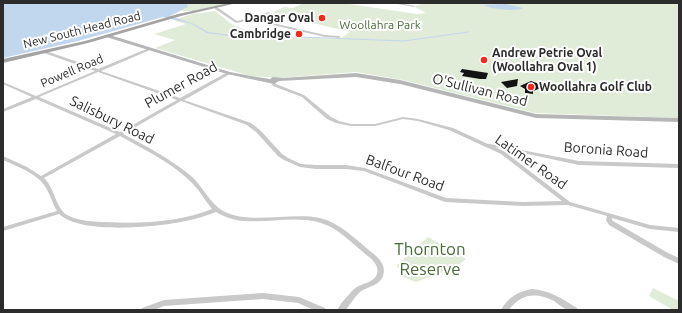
<!DOCTYPE html>
<html>
<head>
<meta charset="utf-8">
<style>
	body { margin:0 }
	#map { position:relative; width:682px; height:313px; overflow:hidden; background:#fff; font-family:Ubuntu,sans-serif }
	canvas { display:block }
	.frame { position:absolute; inset:0; border:4px solid #2c2c2c; pointer-events:none }
</style>
</head>
<body>
<div id="map">
<canvas width="682" height="313"></canvas>
<div class="frame"></div>
</div>
<script>
const context = document.querySelector('canvas').getContext('2d');
context.lineJoin = 'round';
function paint(path, color) { context.fillStyle = color; context.fill(path, 'evenodd'); }
function strokePath(path, color, width, dash) { context.strokeStyle = color; context.lineWidth = width; context.lineCap = dash ? 'butt' : 'round'; context.setLineDash(dash || []); context.stroke(path); }
function write(font, color, halo, rows, align = 'center') {
  context.font = font + ' Ubuntu,sans-serif'; context.lineWidth = 4; context.setLineDash([]); context.textBaseline = 'middle'; context.strokeStyle = halo; context.fillStyle = color; for (const [text, x, y, turn = 0] of rows) {
    context.save(); context.translate(x, y); context.rotate((+turn || 0) * Math.PI / 180); context.textAlign = isNaN(turn) ? turn : align; if (halo) context.strokeText(text, 0, 0); context.fillText(text, 0, 0); context.restore();
  }
}
paint(new Path2D(`
	M182,3h49l-37,8h-13l7,-5z
	M304,3h38l75,11 9,-1 -11,-6 2,-2 15,-2h247v115l-144,-5 -132,-33 -47,-8 -77,6 -28,-2 -96,-28 20,-8 -21,-6 32,-10 -13,-4 20,-6 22,-3 18,14 26,10 81,4 10,-7 -78,-19 12,-6 9,1z
	M428,237l38,22 -11,9 -39,14 -16,-6 3,-5 -7,-5z
	M653,288l26,13v9h-6l-24,-14z`), '#e0ebd8');
paint(new Path2D(`
	M3,3h179l5,1 1,3 -18,9 24,8 14,8 22,3 72,2 -73,-1 -22,-3 -15,-9 -29,-7 -85,24 -75,17z
	M506,4l17,4c-5,4 -35,1 -39,-3z`), '#c1d7ee');
strokePath(new Path2D(`
	M301,37l103,4 64,-9`), '#c1d7ee', 1);
paint(new Path2D(`
	M462,69l26,4 -2,6h-6l-18,-3 2,-3 -4,-1z
	M518,79l-1,7 -10,2 -6,-6z
	M531,81l8,3 2,4 -8,3v3l-8,-1v-4l-5,-3z`), '#131313');
paint(new Path2D(`
	M392,3h7l16,3 -1,1z
	M215,7h2l20,14 16,-4 16,-5 1,1v1l-15,5 70,16 14,1 2,1 -2,1 -14,-1 -74,-17 -15,3 -21,-14z
	M149,48l2,1 -1,1 -49,21 79,27 48,-26h2v2l-46,26 67,23 9,7 22,24 6,4 13,6 15,1h30l19,3 81,30 77,4 39,-1 -61,-47 -52,-24 -31,-9 -15,-2 -28,7h-24l-15,-3 -9,-4 -25,-22 -29,-11 -2,-4 2,-1h1l2,3 28,11 27,22 8,4 12,3h24l28,-7 15,2 35,9 35,16h2l89,17 100,3v4l-100,-3 -84,-18 10,5 65,50 80,23 29,3v4l-29,-3 -38,-11v2l1,1 55,32 11,5v6l-15,-7 -55,-32 -3,-5 1,-4 -39,-11 -45,1 -78,-4 -81,-31 -18,-2h-30l-16,-2 -16,-7 -6,-4 -22,-24 -9,-7 -66,-24 -58,33c23,12 48,25 68,42 11,9 19,28 32,35 26,14 67,1 97,7 20,5 34,20 50,33 8,6 17,14 13,25 -4,11 -17,10 -24,17 -5,5 -9,11 -13,17h-9c4,-7 12,-16 17,-21 7,-6 20,-6 23,-15 3,-10 -8,-17 -14,-22 -14,-11 -25,-24 -42,-29 -34,-11 -74,9 -105,-11 -10,4 -20,7 -30,9 -28,6 -105,14 -127,-7l-56,17v-4l54,-16c-5,-8 -7,-18 -13,-26 -8,-12 -28,-19 -41,-25v-4l24,11 14,9 75,-42 -80,-35 -33,13v-3l29,-12 -29,-13v-2l33,14 59,-25 -51,-18v-2h2l52,18zM98,72l79,28 -57,32 -81,-35zM120,136c23,13 49,25 69,44 9,8 15,19 23,29 -32,13 -71,15 -106,13 -12,0 -28,-1 -39,-7 -12,-8 -12,-27 -23,-37z
	M532,289c17,1 31,10 45,19l1,2c-3,0 -7,1 -10,0 -4,-1 -10,-6 -14,-9 -17,-9 -33,-8 -45,9h-8c6,-12 18,-19 31,-21z
	M263,293l36,4 26,11 1,2h-12l-16,-7 -35,-4 -99,7 -10,4h-13l1,-2 22,-8z`), '#c9c9c9');
paint(new Path2D(`
	M106,35h4l120,37 21,4 19,3 3,-2 10,1 73,-5 44,7 136,34 143,4v4l-143,-4 -136,-34 -44,-7 -77,4 -5,3 -47,-10 -121,-37z`), '#b6b6b6');
paint(new Path2D(`
	M229,3h8l-56,13 -93,27 -85,20v-4l82,-18 93,-27z`), '#a4a4a4');
for (const [x, y, r, color] of [
	[322,18,4,"#f4291d"],
	[299,34,4,"#f4291d"],
	[484,60,4,"#f4291d"],
	[531,87,4,"#f4291d"]
]) { const dot = new Path2D(); dot.arc(x, y, r, 0, 2 * Math.PI); context.fillStyle = color; context.fill(dot); strokePath(dot, '#fff', 1.5); }
write('bold 12px', '#2c2c2c', '#fff', [
	["Dangar Oval",314,18],
	["Cambridge",291,34],
	["Andrew Petrie Oval",492,53,"left"],
	["(Woollahra Oval 1)",492,67,"left"],
	["Woollahra Golf Club",539,87,"left"]
], 'right');
write('12px', '#486b36', '#fff', [
	["Woollahra Park",380,25]
]);
write('12px', '#2c2c2c', '#fff', [
	["New South Head Road",82,30,-14],
	["Powell Road",72,71,-23]
]);
write('14px', '#2c2c2c', '#fff', [
	["Plumer Road",181,85,-29],
	["O'Sullivan Road",480,90,14],
	["Salisbury Road",112,120,26],
	["Boronia Road",606,150,4],
	["Latimer Road",531,162,35],
	["Balfour Road",405,173,20]
]);
write('17px', '#486b36', '#fff', [
	["Thornton",430,249],
	["Reserve",430,269]
]);
</script>
</body>
</html>
